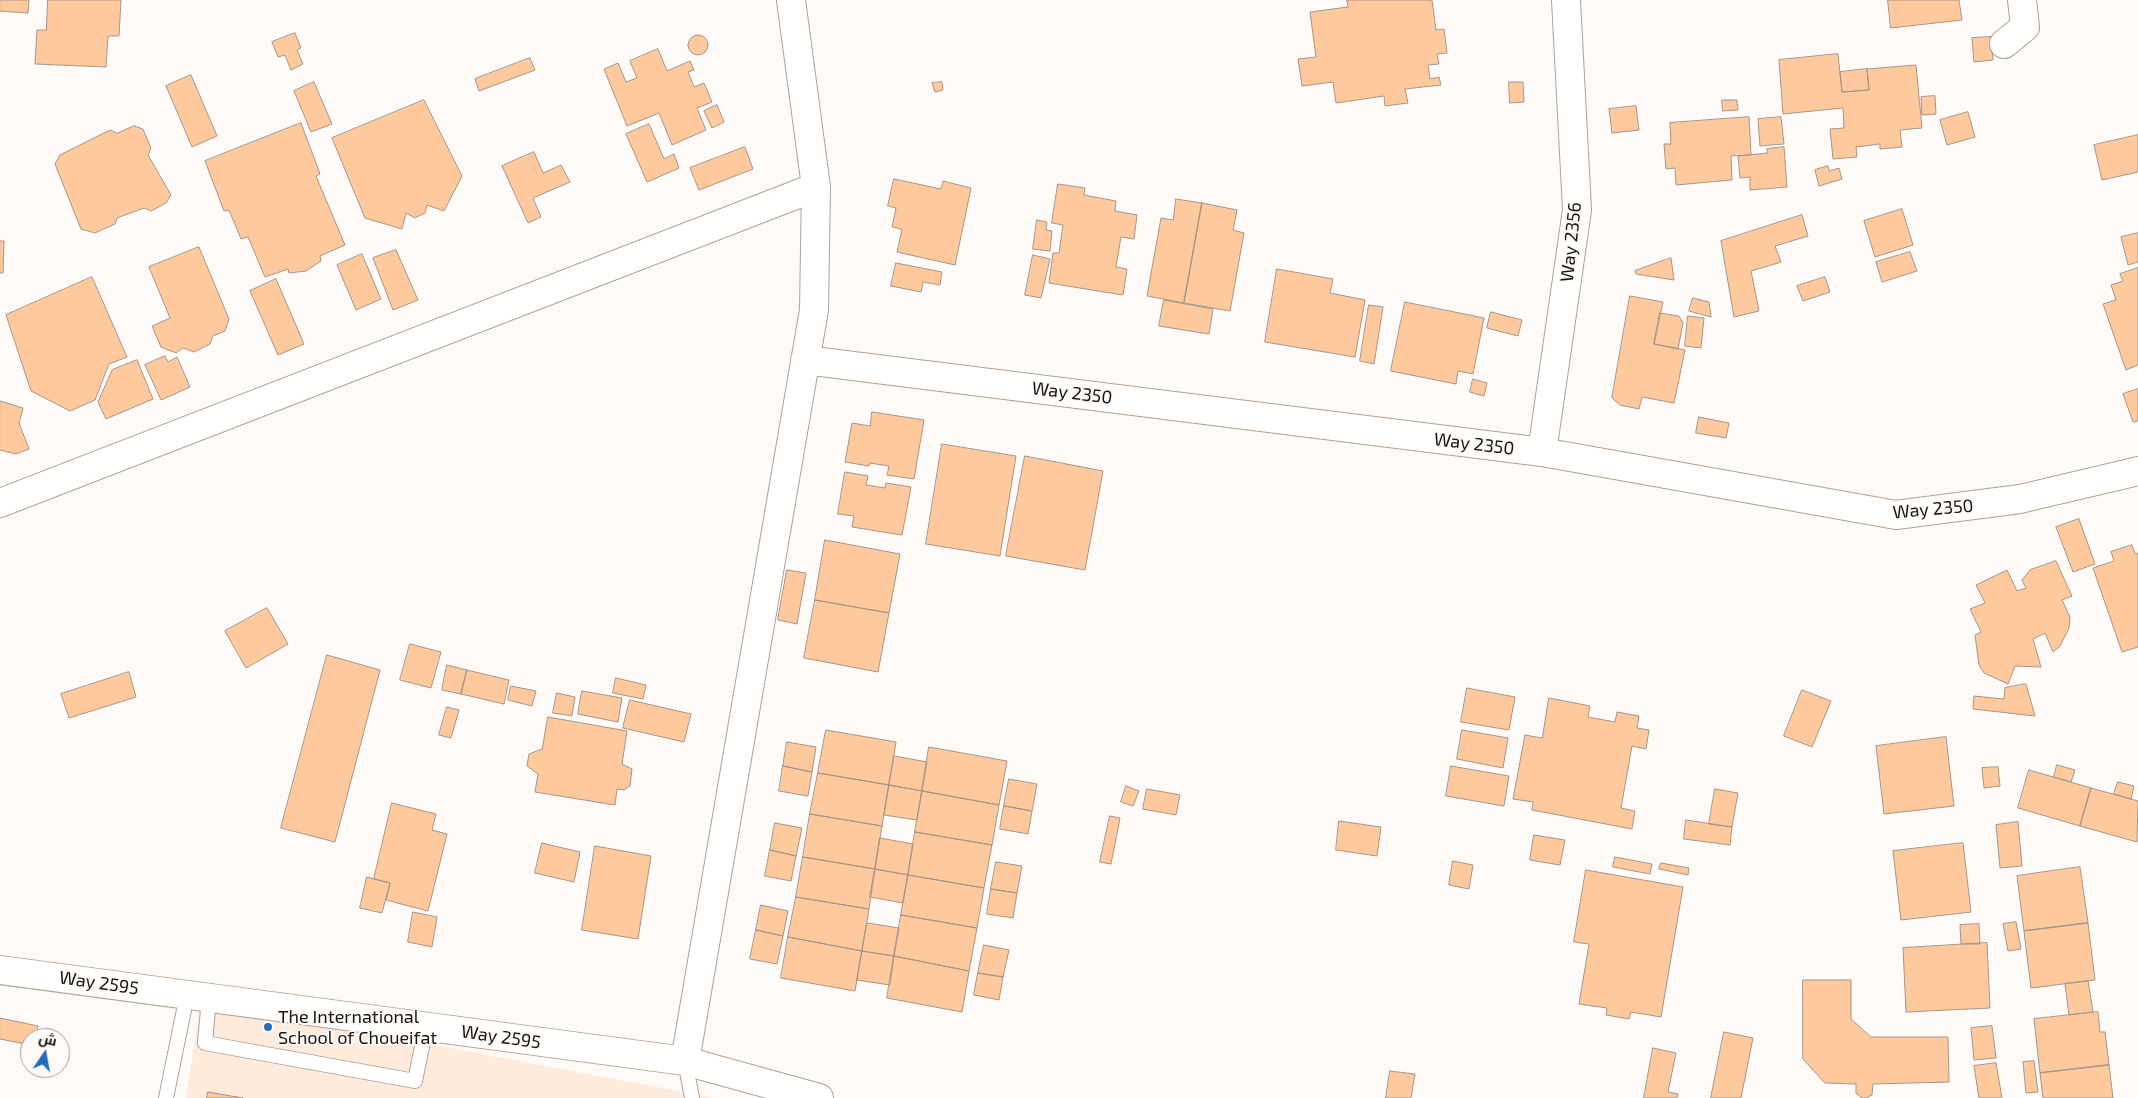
<!DOCTYPE html>
<html>
<head>
<meta charset="utf-8">
<style>
	body { margin:0 }
	#map { position:relative; width:2138px; height:1098px; overflow:hidden; background:#fefaf7; font-family:"Exo 2",Cairo,sans-serif }
	canvas { display:block }
	.north { position:absolute; left:20px; top:1028px; width:50px; height:50px; box-sizing:border-box; background:#fefaf7; border:1px solid #a39e9b; border-radius:50%; rotate:12deg; font-size:14px; font-weight:700; line-height:20px; text-align:center; color:#1b1511 }
	.north::after { content:''; display:block; margin:auto; width:18px; height:22px; background:#246bbc; clip-path:polygon(50% 0,100% 100%,50% 72%,0 100%) }
</style>
</head>
<body>
<div id="map">
<canvas width="2138" height="1098"></canvas>
<div class="north">ش</div>
</div>
<script>
const context = document.querySelector('canvas').getContext('2d');
context.lineJoin = 'round';
function paint(path, color) { context.fillStyle = color; context.fill(path, 'evenodd'); }
function strokePath(path, color, width, dash) { context.strokeStyle = color; context.lineWidth = width; context.lineCap = dash ? 'butt' : 'round'; context.setLineDash(dash || []); context.stroke(path); }
function write(font, color, halo, rows, align = 'center') {
  context.font = font + ' "Exo 2",sans-serif'; context.lineWidth = 4; context.setLineDash([]); context.textBaseline = 'middle'; context.strokeStyle = halo; context.fillStyle = color; for (const [text, x, y, turn = 0] of rows) {
    context.save(); context.translate(x, y); context.rotate((+turn || 0) * Math.PI / 180); context.textAlign = isNaN(turn) ? turn : align; if (halo) context.strokeText(text, 0, 0); context.fillText(text, 0, 0); context.restore();
  }
}
paint(new Path2D(`
	M201,1001l514,97h-529z`), '#ffebdc');
const building = new Path2D(`
	M0,0h29l-1,13 -28,-2z
	M48,0h73l-2,36h-11l-2,31 -71,-3 2,-34h9z
	M1347,0h85l4,30 8,-1 3,24 -10,1 2,10 -11,1 2,14 9,-2 2,8 -36,4 3,14 -23,3 -1,-10 -48,7 -3,-21 -31,4 -4,-27 18,-2 -6,-45 38,-5z
	M1888,0h71l3,20 -71,8z
	M295,33l6,15 -4,2 6,14 -12,6 -6,-15 -7,2 -6,-15z
	M688 45a10 10 0 1 1 20 0a10 10 0 1 1-20 0Z
	M1991,37l2,23 -19,2 -2,-24z
	M658,49l9,22 23,-10 4,9 -6,2 6,15 10,-4 8,19 -15,6 9,22 -34,15 -13,-32 -32,13 -23,-57 14,-6 8,19 11,-4 -7,-17z
	M1838,54l4,38 27,-2 -2,-21 49,-4 6,63 -22,2 2,17 -22,2v-5l-24,3 1,10 -24,2 -3,-30 14,-1 -1,-20 -60,6 -4,-54z
	M530,58l5,12 -56,21 -4,-12z
	M1867,69l2,21 -27,2 -2,-20z
	M191,75l26,61 -25,11 -26,-61z
	M314,82l18,42 -21,8 -17,-41z
	M942,82l1,8 -8,2 -3,-9z
	M1509,82h14l1,20 -14,1z
	M1935,96l1,18 -14,1 -1,-18z
	M424,100l38,76 -2,4 -16,31 -17,-6 -2,8 -10,5 -9,-5 -4,16 -37,-11 -33,-80z
	M1722,100h15l1,10 -15,1z
	M717,105l7,17 -12,6 -8,-17z
	M1636,106l3,24 -27,3 -3,-24z
	M1968,112l7,25 -28,8 -7,-25z
	M1749,117l2,38 -20,1 1,24 -56,5 -1,-17 -9,1 -2,-25h7l-1,-21z
	M1781,117l3,27 -24,2 -2,-27z
	M301,123l19,51 -4,2 29,69 -25,11 1,5 -15,10 -17,2 -1,-4 -23,8 -17,-40 -7,2 -12,-29 -5,1 -19,-50z
	M649,124l15,35 10,-5 5,14 -32,14 -21,-48z
	M134,126l9,3 8,19 -3,7 23,40 -5,8 -15,8 -7,-3 -27,10 -2,6 -20,9 -14,-4 -26,-65 5,-9 50,-25 7,3z
	M2138,135v37l-36,8 -8,-35z
	M745,147l8,22 -54,21 -9,-22z
	M1784,147l3,40 -37,3v-13l-10,1 -2,-22 30,-3 -1,-4z
	M534,152l9,21 18,-8 9,17 -37,16 8,19 -13,6 -26,-57z
	M1828,166l1,5 10,-3 3,11 -23,7 -4,-16z
	M894,179l47,10 2,-8 28,7 -16,77 -58,-13 5,-23 -10,-2 4,-19 -8,-2z
	M1058,184l27,4 -1,7 32,6 -1,10 22,4 -3,24 -13,-2 -5,30 11,2 -4,26 -74,-12 4,-30h6l4,-28 -11,-2z
	M1176,199l26,4 -18,100 -37,-7 14,-78 12,2z
	M1202,203l35,7 -4,20 11,3 -14,78 -46,-8z
	M1902,209l11,36 -38,12 -11,-36z
	M1802,215l6,21 -33,10 6,16 -30,9 8,40 -25,6 -13,-76z
	M1037,220l10,2 -1,8 6,1 -2,20 -17,-2z
	M2138,233v29l-10,3 -7,-28z
	M0,241h4l-1,32h-3z
	M199,247l30,72 -4,12 -12,5 -3,8 -16,8 -11,-4 -7,5 -15,-6 -9,-21 18,-8 -21,-51z
	M396,250l22,50 -25,10 -20,-52z
	M1910,252l7,19 -35,11 -6,-20z
	M362,254l19,45 -25,11 -19,-45z
	M1033,255l17,4 -9,39 -16,-3z
	M1671,258l3,22 -38,-6 -1,-3z
	M896,263l46,9 -2,13 -17,-3 -2,10 -30,-6z
	M2138,268v97l-12,5 -23,-66 13,-4 -5,-15 12,-4 -3,-7z
	M1277,269l56,10 -3,14 35,7 -10,57 -90,-15z
	M92,277l35,80 -18,7 -14,36 -25,11 -39,-20 -25,-76z
	M1825,277l5,15 -27,9 -6,-15z
	M276,279l28,65 -26,11 -28,-64z
	M1630,296l33,6 -9,42 31,6 -11,53 -32,-6 -3,12 -19,-4 -8,-7z
	M1693,298l16,4 2,15 -22,-6z
	M1164,300l49,9 -4,25 -50,-8z
	M1405,302l79,16 -11,56 -15,-3 -2,13 -65,-13z
	M1369,305l14,2 -9,57 -14,-3z
	M1491,312l31,8 -4,16 -31,-8z
	M1660,313l19,3 4,7 -5,26 -24,-5z
	M1688,316l16,2 -3,30 -16,-2z
	M165,356l3,6 9,-5 13,30 -29,13 -16,-35z
	M137,360l16,39 -47,20 -8,-17 14,-32z
	M1473,379l14,4 -3,13 -14,-4z
	M2138,389v32l-5,1 -10,-28z
	M0,401l23,7 -4,15 10,26 -13,5 -16,-4z
	M872,412l52,8 -10,59 -27,-4 2,-9 -19,-3 -1,3 -24,-4 7,-39 18,3z
	M1699,417l30,6 -3,15 -30,-5z
	M942,444l74,12 -16,100 -74,-12z
	M1025,456l78,15 -18,99 -79,-14z
	M845,472l23,4 -2,9 19,3 1,-5 25,4 -9,48 -50,-8 2,-11 -16,-2z
	M2079,519l16,45 -22,8 -17,-45z
	M825,540l75,14 -11,59 -74,-13z
	M2132,545l3,9 3,-1v94l-16,5 -29,-84 21,-7 -3,-9z
	M2056,561l16,35 -10,4 8,17 -1,11 -9,18 -7,6 -8,-19 -12,6 8,28 -26,-1 -7,18 -24,-11 -5,-8 -4,-30 6,-3 -11,-23 15,-6 -9,-18 31,-15 10,21 9,-3 -4,-8 8,-10z
	M787,570l19,3 -9,51 -19,-4z
	M815,600l74,13 -11,59 -74,-14z
	M267,608l21,36 -42,24 -21,-37z
	M410,644l31,8 -10,36 -31,-8z
	M327,655l53,15 -45,172 -54,-14z
	M447,665l20,5 -6,24 -19,-4z
	M467,670l42,10 -5,24 -43,-10z
	M129,672l7,25 -67,21 -8,-24z
	M616,678l30,7 -3,14 -30,-6z
	M2026,684l9,32 -62,-7 1,-13 30,3 1,-11z
	M511,686l25,5 -4,15 -24,-6z
	M1467,688l48,9 -6,33 -48,-8z
	M1802,690l29,11 -19,46 -28,-11z
	M582,691l40,7 -4,24 -40,-8z
	M557,693l18,4 -3,19 -19,-3z
	M1549,698l41,8 -2,11 27,5 2,-10 22,4 -2,12 12,2 -3,19 -14,-3 -11,62 14,3 -3,18 -100,-19 1,-8 -20,-3 12,-64 17,3z
	M630,700l61,14 -7,28 -61,-14z
	M447,707l12,3 -8,28 -12,-3z
	M548,717l79,14 -5,33 10,5 -2,17 -6,4 -7,-1 -2,16 -80,-13 3,-18 -11,-8 2,-12 13,-5z
	M826,730l70,12 -7,43 -71,-12z
	M1462,730l46,8 -5,30 -46,-9z
	M1946,737l8,69 -70,8 -8,-68z
	M787,742l29,5 -4,25 -29,-6z
	M929,747l78,14 -8,44 -77,-14z
	M894,756l33,6 -5,29 -33,-6z
	M2057,765l18,5 -4,12 -17,-5z
	M783,766l29,6 -4,24 -29,-5z
	M1451,766l58,10 -5,30 -58,-10z
	M1998,767l2,19 -16,2 -2,-20z
	M2029,770l62,18 -11,38 -62,-18z
	M818,773l71,12 -7,41 -72,-12z
	M1009,779l28,5 -5,27 -28,-5z
	M2118,782l16,4 -3,13 -17,-5z
	M889,785l33,6 -5,29 -33,-5z
	M1126,786l13,5 -6,15 -12,-4z
	M2091,788l47,13 -1,41 -57,-16z
	M1147,789l33,6 -4,20 -33,-6z
	M1715,789l23,4 -6,34 -23,-3z
	M922,791l77,14 -7,40 -77,-13z
	M392,803l44,11 -4,16 15,4 -19,77 -42,-11 4,-17 -16,-4z
	M1004,806l28,5 -4,23 -28,-5z
	M810,814l72,12 -7,43 -72,-12z
	M1110,816l10,2 -9,46 -11,-2z
	M1686,820l46,7 -2,18 -46,-6z
	M1339,821l42,6 -4,29 -41,-6z
	M2018,822l4,44 -22,2 -4,-43z
	M775,823l27,5 -6,28 -26,-6z
	M915,832l77,13 -8,43 -76,-13z
	M1534,835l31,5 -5,25 -30,-5z
	M880,838l33,6 -5,31 -33,-6z
	M542,843l38,9 -6,30 -39,-9z
	M1963,843l8,69 -70,8 -8,-69z
	M595,846l56,10 -13,83 -56,-9z
	M770,850l26,6 -5,25 -26,-5z
	M803,857l72,12 -6,40 -73,-12z
	M1615,857l37,7 -2,10 -37,-7z
	M1453,861l20,4 -4,24 -20,-4z
	M996,862l26,4 -5,27 -26,-4z
	M1661,863l28,5 -1,7 -29,-6z
	M2080,867l8,56 -64,8 -7,-55z
	M875,869l33,6 -5,28 -33,-6z
	M1586,870l97,17 -22,130 -30,-5 -2,7 -23,-4 1,-7 -28,-4 10,-60 -15,-2z
	M908,875l76,13 -7,40 -76,-13z
	M367,877l23,6 -8,30 -22,-5z
	M991,889l26,4 -4,25 -26,-4z
	M796,897l73,12 -7,42 -74,-14z
	M761,905l27,6 -5,25 -27,-6z
	M413,912l24,5 -5,30 -24,-5z
	M901,915l76,13 -8,43 -75,-15z
	M2016,922l5,27 -13,2 -5,-27z
	M867,923l32,5 -5,28 -32,-5z
	M2088,923l7,57 -64,8 -7,-57z
	M1979,924l1,20h-19l-1,-19z
	M756,930l27,6 -6,28 -27,-5z
	M788,937l74,14 -7,40 -74,-13z
	M1987,943l3,65 -84,4 -3,-64z
	M984,945l25,5 -6,27 -25,-4z
	M862,951l32,5 -4,29 -33,-5z
	M894,956l75,15 -7,41 -75,-14z
	M978,973l25,4 -4,23 -25,-5z
	M1803,980h48v39l20,18h77l1,45 -76,2 -1,11 -6,3h-4l-6,-5v-9l-31,-1 -22,-24z
	M2088,981l5,31 -24,3 -4,-31z
	M2098,1012l2,20h5l4,33 -69,8 -6,-54z
	M0,1018l38,8 -3,12h-5v7l-30,-6z
	M1992,1026l4,32 -22,2 -3,-32z
	M1724,1032l29,6 -12,60h-30z
	M1653,1048l23,5 -8,39 10,2 -1,4h-33z
	M2034,1061l4,31 -12,1 -3,-31z
	M1996,1063l6,35h-23l-5,-32z
	M2109,1065l4,33h-70l-3,-25z
	M1390,1071l25,3 -4,24h-25z
	M208,1092l35,6h-36z`);
paint(building, '#ffc99e');
strokePath(building, '#a59588', 1);
const service = new Path2D(`
	M209,998l-4,45 210,38 11,-54
	M685,1061l7,37
	M166,1098l21,-103`);
const minor = new Path2D(`
	M2004,44l21,-17 -3,-27
	M805,360l737,92 354,63 124,-16 118,-28
	M1542,452l35,-242 -11,-210
	M0,503l816,-316
	M685,1061l129,-751 2,-123 -25,-187`);
const tertiary = new Path2D(`
	M0,970l685,91 134,37`);
strokePath(service, '#b2a194', 16);
strokePath(minor, '#b2a194', 30);
strokePath(tertiary, '#b2a194', 30);
strokePath(service, '#fff', 14);
strokePath(minor, '#fff', 28);
strokePath(tertiary, '#fff', 28);
for (const [x, y, r, color] of [
	[268,1027,5,"#246bbc"]
]) { const dot = new Path2D(); dot.arc(x, y, r, 0, 2 * Math.PI); context.fillStyle = color; context.fill(dot); strokePath(dot, '#fefaf7', 2); }
write('18px', '#1b1511', '#fefaf7', [
	["Way 2356",1571,242,-84],
	["Way 2350",1072,393,7],
	["Way 2350",1474,444,7],
	["Way 2350",1933,509,-5],
	["Way 2595",99,983,8],
	["Way 2595",501,1037,8]
]);
write('18px', '#1b1511', '#fefaf7', [
	["The International",278,1017],
	["School of Choueifat",278,1038]
], 'left');
</script>
</body>
</html>
